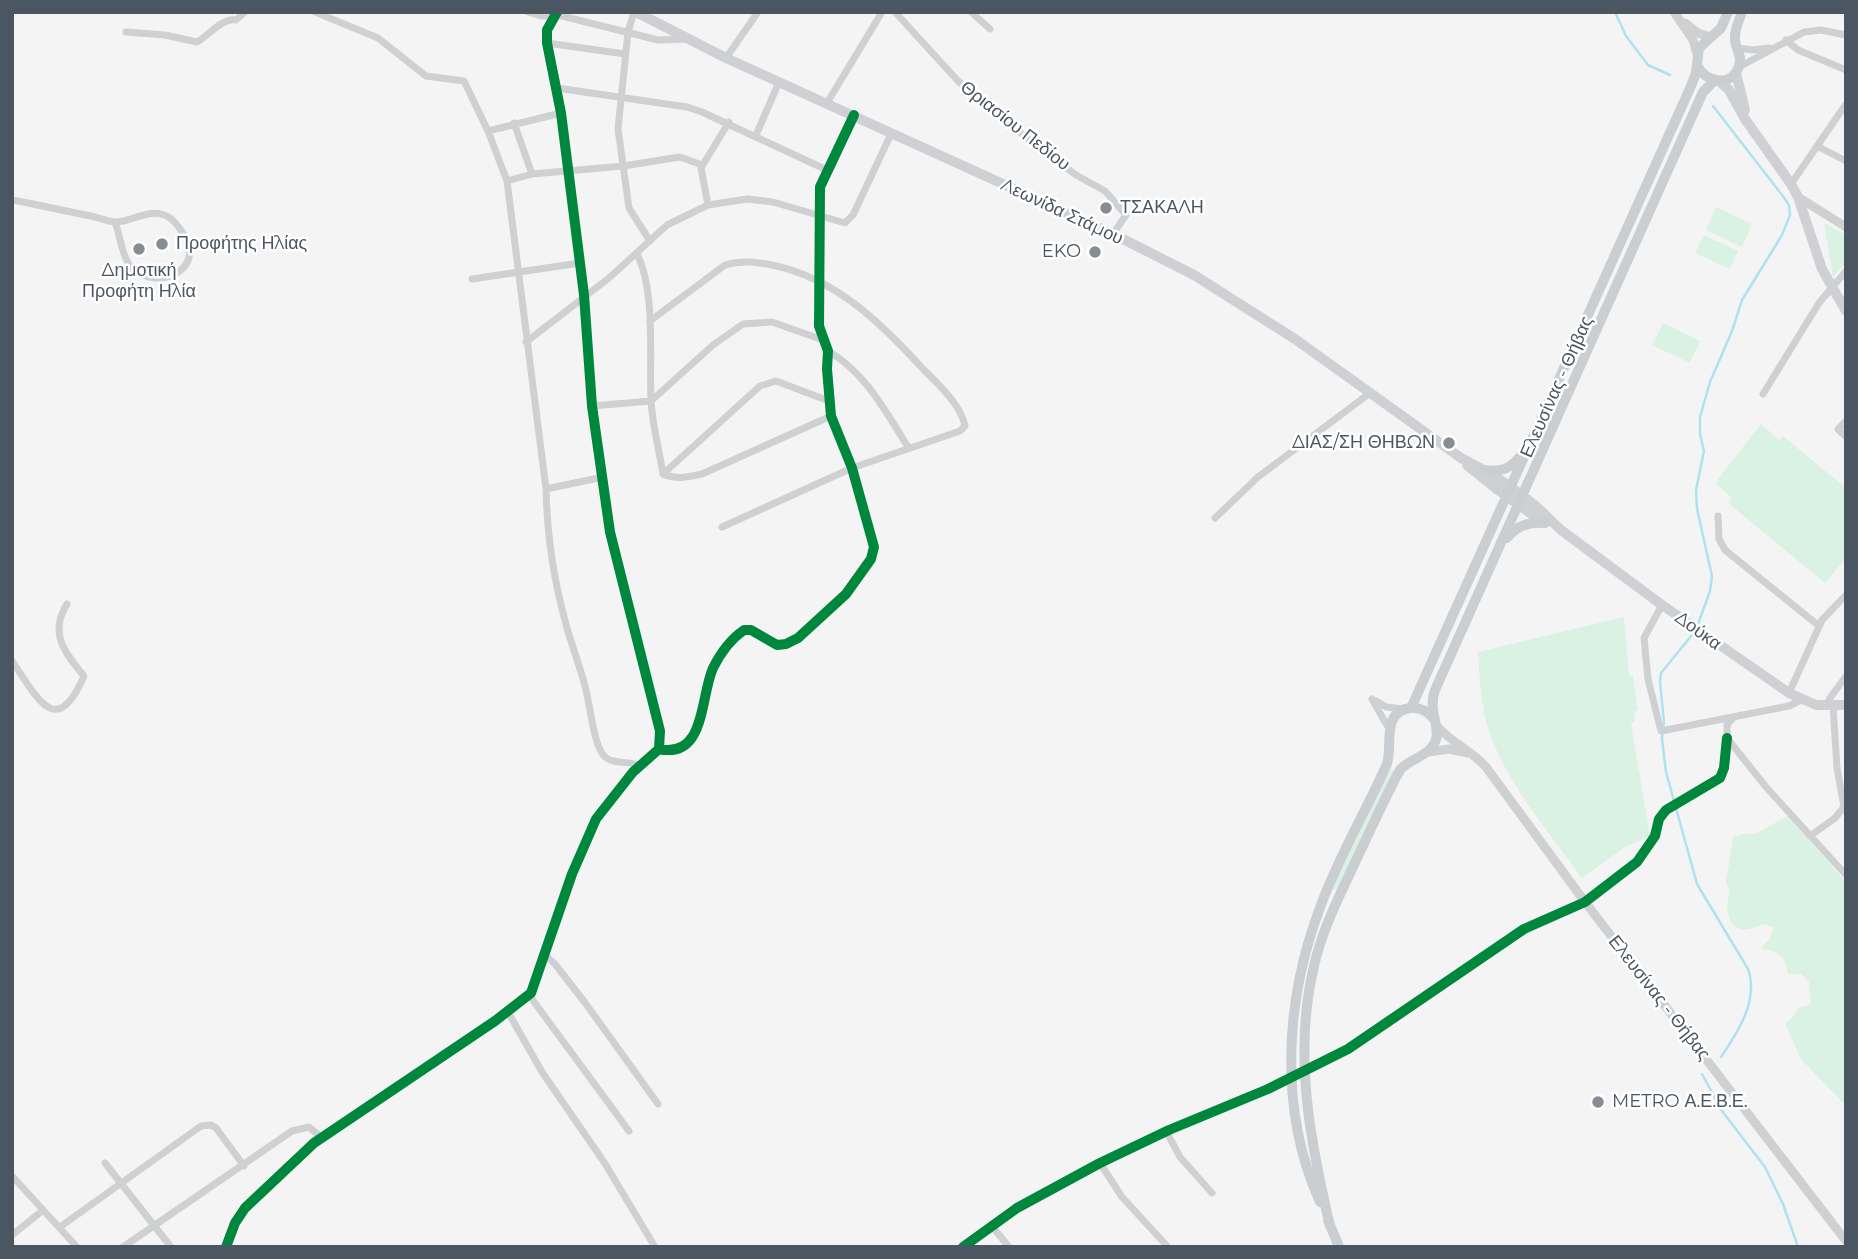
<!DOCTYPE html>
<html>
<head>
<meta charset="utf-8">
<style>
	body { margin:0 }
	#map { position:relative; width:1858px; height:1259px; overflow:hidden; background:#f4f4f4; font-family:Montserrat,sans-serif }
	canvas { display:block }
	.frame { position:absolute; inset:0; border:14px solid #4a5661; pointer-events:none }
</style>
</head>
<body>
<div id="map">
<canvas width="1858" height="1259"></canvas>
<div class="frame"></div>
</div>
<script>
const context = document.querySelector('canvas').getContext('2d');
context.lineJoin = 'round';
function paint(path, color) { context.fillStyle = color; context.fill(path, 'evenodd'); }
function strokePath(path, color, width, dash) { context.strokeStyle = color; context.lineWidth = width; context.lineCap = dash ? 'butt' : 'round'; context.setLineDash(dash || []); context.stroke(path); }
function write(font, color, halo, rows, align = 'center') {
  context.font = font + ' Montserrat,sans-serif'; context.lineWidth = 5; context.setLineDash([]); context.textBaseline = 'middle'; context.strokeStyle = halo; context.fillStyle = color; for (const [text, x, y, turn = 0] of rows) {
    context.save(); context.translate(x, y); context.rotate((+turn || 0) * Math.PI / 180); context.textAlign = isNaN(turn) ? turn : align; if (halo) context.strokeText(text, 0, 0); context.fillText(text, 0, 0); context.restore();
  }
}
paint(new Path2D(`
	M1716,207l36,17 -10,23 -36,-17z
	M1824,223l22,12v27l-13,15z
	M1704,235l34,16 -8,18 -35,-16z
	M1663,323l37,18 -10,22 -38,-18z
	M1761,424l18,16 4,-4 63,52v70l-21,25 -97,-80 4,-5 -17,-15z
	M1624,617l5,58 4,1 5,34 -4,2 1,9 -4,3 19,112 -25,11 -43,31c-31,-43 -68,-86 -89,-136 -12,-28 -13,-60 -15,-90z
	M1390,769l4,2 -57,120 -5,-3z
	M1788,816l58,66v224l-45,-47 -16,-35 8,-7 5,-9 13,-4 -2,-22 -8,-8h-13c-3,-20 -9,-21 -27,-26l10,-11 2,-10 -11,-3c-30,16 -40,-7 -32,-34l-4,-7 7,-46 10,-3h12z`), '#d9f2e3');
strokePath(new Path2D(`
	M1615,12l11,24 22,29 22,10
	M1698,624l12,-33 2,-15 -15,-67 -1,-19 8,-39 -4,-17v-17l10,-35 22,-51 10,-31 40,-65 8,-20 -1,-10 -7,-10 -69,-89
	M1692,635l-31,38 -1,9 4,40 -2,17 4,33 31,112 51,85c11,31 -10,63 -27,88
	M1702,1074l20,37 43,56 18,37 15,43`), '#aee2f0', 2.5);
strokePath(new Path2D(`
	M315,12l63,26 48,38 38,5 24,50 19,50 39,308c1,48 8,93 21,139 6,21 14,41 19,62 4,16 8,57 19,67 9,8 24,3 35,9
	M528,12l13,4h21l96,24 31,-1
	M634,12l-6,20 -10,97 11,79 21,33
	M895,12l63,69 76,63 42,31 29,16 21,24 -13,19
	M971,12l19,17
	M126,32l39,3 32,7c13,-7 24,-24 39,-22l9,-8
	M1786,40l12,10 48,20
	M547,43l78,11
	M1738,48l15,2 16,-2
	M726,58l32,-46
	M1739,67l65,-35 17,-2 25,5
	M557,88l130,19 15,5 125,58
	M827,103l55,-91
	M514,123l18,51
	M488,131l73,-18
	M756,135l23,-53
	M1817,146l29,15
	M507,181l25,-7 91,-8 57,-9 22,8
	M1791,184l55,-80
	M12,200c27,5 53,11 79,16 9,2 18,6 26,6 16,-1 31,-13 47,-7 7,2 12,8 16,14 14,18 14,37 -9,47 -8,3 -14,2 -22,1 -28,-5 -26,-34 -34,-55
	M708,205l-7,-37 28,-46
	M637,254c19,38 12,103 14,145 1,25 8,50 12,75 13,6 25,3 39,0l129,-58
	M472,279l108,-16
	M650,321l75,-56c16,-5 31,-3 47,0 64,13 110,59 152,105 15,15 37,35 41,56l-5,5 -108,37 -130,59
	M526,342l83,-64 58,-53 41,-20 39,-6 26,3 72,21 8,-8 38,-81
	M828,351c37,21 58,61 80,96
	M1763,394l56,-91 27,-32
	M592,406l59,-5 62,-56 30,-21 29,-2 51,18
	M1846,421l-8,8 8,8
	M663,474l97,-88 16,-5 53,20
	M546,489l57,-12
	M1718,516l1,23 6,11 94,76
	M1215,518l43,-41 112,-84
	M1662,605l-18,33 4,41 13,52 128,-25 12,-6
	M12,661c25,36 44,80 72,15 -20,-24 -35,-43 -17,-72
	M1789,693l33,-73 24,-25
	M1372,699l17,30
	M1376,701l10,6 18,2
	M1827,706l3,-8 16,-22
	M1734,717l-7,8v13l39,49 80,88
	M659,749c47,10 41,-52 54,-81 7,-14 18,-29 31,-38h7l26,15 9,-1 12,-6 48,-44 25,-35 3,-12 -22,-79 -21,-52 -4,-47 1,-18 -9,-25 1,-139 34,-72
	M1810,836l25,-18 9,-11 -7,-39 -4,-63
	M545,955l10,9 31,40 72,100
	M529,995l100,136
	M508,1012l34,60 62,90 51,85
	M1329,1058l19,-9 176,-120 61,-27 38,-28 14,-12 13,-19 9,-24 7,-9 23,-15 27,-14 7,-7 4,-36
	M1166,1131l14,26 32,36
	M105,1163l66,84
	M1100,1163l22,34 46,50
	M12,1176l65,71
	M991,1225l18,22
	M60,1227l141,-101 10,-1 5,3 28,38
	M12,1235l30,-24
	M123,1247l169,-116 17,-4 13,11
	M226,1247l9,-24 10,-15 69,-65 181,-122 36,-28 41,-119 24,-55 37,-47 26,-23 1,-18 -50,-199 -18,-126 -8,-111 -23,-182 -14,-70v-13l10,-18
	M963,1247l54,-39 83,-45 69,-33 99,-41`), '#ced0d2', 7);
strokePath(new Path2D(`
	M1674,12l19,28 4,14
	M1685,23l13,10 12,4
	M1798,197l48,30
	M1436,725c14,17 35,25 50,42l99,135 261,339
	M1428,752l21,-3 19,4`), '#ced0d2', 9);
strokePath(new Path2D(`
	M636,12l90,46 387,176 81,41 101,64 166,119 30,16 21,14 25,19 24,23 101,75 127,88 27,12h30
	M1736,73l9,37
	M1719,81l10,9 16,29 46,65 7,13 24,72 24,42
	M1467,465l31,25 46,33`), '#ced0d4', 10);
strokePath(new Path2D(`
	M1697,65c8,18 35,23 42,1 4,-11 -4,-17 -4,-27 -1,-9 4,-18 7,-27
	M1484,470c18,3 28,-2 39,-17
	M1507,538c10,-13 22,-16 38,-15
	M1411,708l280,-622 5,-13 3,-25 22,-20 7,-16
	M1320,1202c-42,-93 -35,-203 1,-297 18,-49 45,-94 66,-141 6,-19 -6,-52 23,-56 10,-1 18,4 24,11
	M1328,1220l11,27
	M1330,1226c-20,-85 -37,-173 -16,-260 9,-40 29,-77 46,-114 13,-27 25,-55 40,-82 9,-11 23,-12 31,-22 15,-16 -5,-34 4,-58l268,-598 12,-12`), '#caced1', 10);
strokePath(new Path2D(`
	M1268,1089l61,-31`), '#ced0d2', 7);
strokePath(new Path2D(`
	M659,749c47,10 41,-52 54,-81 7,-14 18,-29 31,-38h7l26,15 9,-1 12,-6 48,-44 25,-35 3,-12 -22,-79 -21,-52 -4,-47 1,-18 -9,-25 1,-139 34,-72
	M226,1247l9,-24 10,-15 69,-65 181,-122 36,-28 41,-119 24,-55 37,-47 26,-23 1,-18 -50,-199 -18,-126 -8,-111 -23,-182 -14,-70v-13l10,-18
	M963,1247l54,-39 83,-45 69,-33 99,-41 80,-40 176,-120 61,-27 52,-40 18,-26 4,-17 7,-9 54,-32 4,-10 3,-30`), '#00873e', 10);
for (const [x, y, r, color] of [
	[1106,208,7,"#868d94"],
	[162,244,7,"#868d94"],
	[139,249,7,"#868d94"],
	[1095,252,7,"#868d94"],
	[1449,443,7,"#868d94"],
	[1598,1102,7,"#868d94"]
]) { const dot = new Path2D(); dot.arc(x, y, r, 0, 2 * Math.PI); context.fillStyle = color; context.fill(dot); strokePath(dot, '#fff', 2.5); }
write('18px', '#4a5661', '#fff', [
	["Θριασίου Πεδίου",1015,126,38],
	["Λεωνίδα Στάμου",1062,212,25],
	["Ελευσίνας - Θήβας",1557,387,-66],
	["Δούκα",1698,631,36],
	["Ελευσίνας - Θήβας",1659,998,52]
]);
write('18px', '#4a5661', '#fff', [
	["ΤΣΑΚΑΛΗ",1120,208],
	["Προφήτης Ηλίας",176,244],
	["EKO",1081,252,"right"],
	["Δημοτική",139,271,"center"],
	["Προφήτη Ηλία",139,292,"center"],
	["ΔΙΑΣ/ΣΗ ΘΗΒΩΝ",1435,443,"right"],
	["METRO Α.Ε.Β.Ε.",1612,1102]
], 'left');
</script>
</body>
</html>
